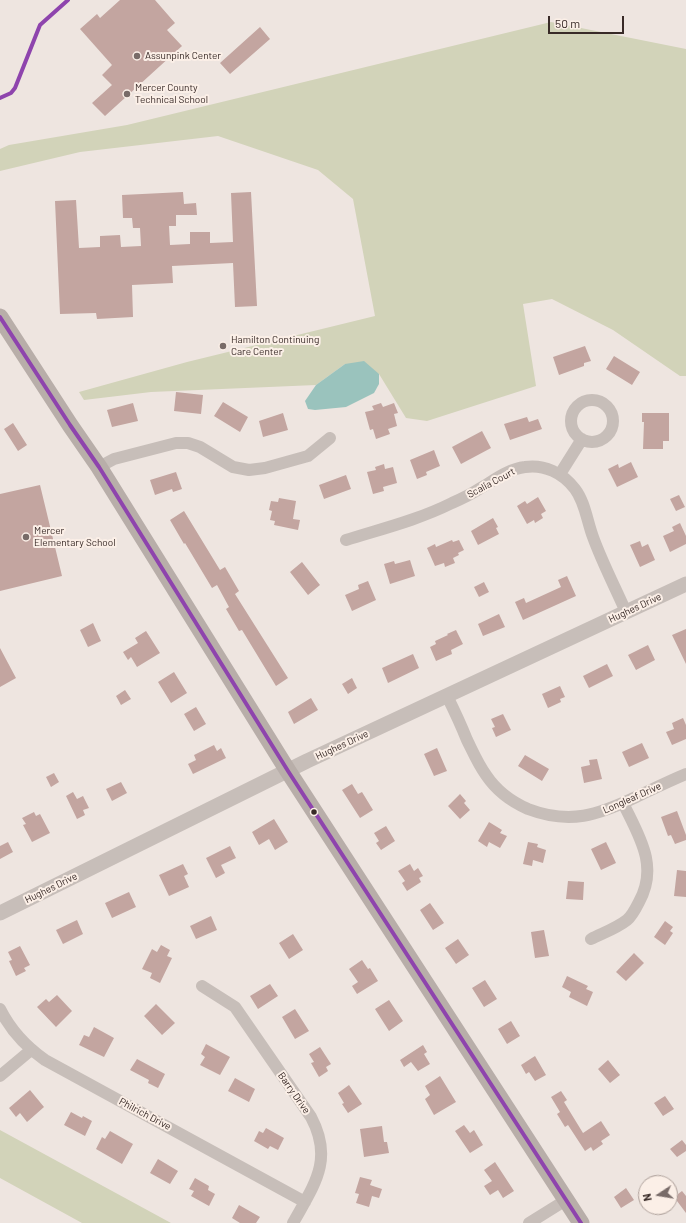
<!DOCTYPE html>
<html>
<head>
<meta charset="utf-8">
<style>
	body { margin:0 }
	#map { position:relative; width:686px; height:1223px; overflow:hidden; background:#eee5e0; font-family:Barlow,sans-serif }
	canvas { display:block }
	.north { position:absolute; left:638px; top:1175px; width:40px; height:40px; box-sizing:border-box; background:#fbefe7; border:1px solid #ada09a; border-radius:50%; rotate:258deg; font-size:11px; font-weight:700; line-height:16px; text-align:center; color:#382a27 }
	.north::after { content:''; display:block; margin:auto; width:14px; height:18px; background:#786b68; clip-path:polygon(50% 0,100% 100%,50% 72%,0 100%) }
	.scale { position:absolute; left:548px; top:16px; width:76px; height:18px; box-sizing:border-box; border:2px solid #382a27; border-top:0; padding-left:5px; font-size:12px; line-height:14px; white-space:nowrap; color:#382a27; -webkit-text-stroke:3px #fbefe7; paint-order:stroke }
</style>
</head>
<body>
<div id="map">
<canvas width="686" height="1223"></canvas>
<div class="north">N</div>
<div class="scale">50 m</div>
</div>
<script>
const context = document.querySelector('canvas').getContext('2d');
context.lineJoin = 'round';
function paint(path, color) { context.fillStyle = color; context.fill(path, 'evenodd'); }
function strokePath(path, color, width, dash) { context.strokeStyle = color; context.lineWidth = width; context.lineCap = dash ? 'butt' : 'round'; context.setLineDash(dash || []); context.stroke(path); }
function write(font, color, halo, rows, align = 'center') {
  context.font = font + ' Barlow,sans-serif'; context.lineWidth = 4; context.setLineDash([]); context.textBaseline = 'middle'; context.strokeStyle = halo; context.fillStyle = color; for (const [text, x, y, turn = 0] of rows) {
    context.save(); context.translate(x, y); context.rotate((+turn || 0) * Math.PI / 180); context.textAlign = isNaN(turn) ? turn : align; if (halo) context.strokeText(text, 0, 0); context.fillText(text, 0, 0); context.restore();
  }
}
paint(new Path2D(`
	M551,22l135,27v327h-6l-67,-46 -61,-31 -29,5 13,82 -109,35 -21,-3 -27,-44 -34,-10 -29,21 -165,7 -67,8 -5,-8 108,-30 188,-46 -22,-117 -35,-29 -100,-34 -138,16 -80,19v-22l9,-4 118,-20z
	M0,1130l171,93h-89l-82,-45z`), '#d2d3b9');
paint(new Path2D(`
	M364,361l15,13v10l-5,9 -28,14 -31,3 -7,-1 -3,-8 11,-16 29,-21z`), '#9ac3bd');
paint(new Path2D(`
	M120,0h35l20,23 -8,7 15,16 -77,70 -13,-13 20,-18 -10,-10 10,-10 -32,-36 17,-15 3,4z
	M260,27l10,12 -40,35 -10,-11z
	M183,192l1,12 12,-1 1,12h-21v11h-7l1,19 20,-1v-12h20v11l23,-1 -2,-49 20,-1 6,114 -22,1 -2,-44 -61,3 1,17 -41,2 1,32 -36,2 -1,-6 -36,1 -5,-113 21,-1 3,48 21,-1v-11l20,-1 1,12 20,-1 -1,-18h-7l-1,-10h-9l-1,-23z
	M585,346l6,15 -7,2v3l-25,9 -6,-18z
	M614,356l26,16 -8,13 -26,-16z
	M176,392l27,3 -2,19 -27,-3z
	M223,402l25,15 -8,15 -26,-16z
	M133,403l5,18 -26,6 -5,-17z
	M381,403l2,4 11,-4 4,10 -4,1 3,12 -9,3 2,5 -14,5 -3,-10 -3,1 -5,-18 9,-2 -2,-4z
	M283,413l5,17 -25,7 -4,-16z
	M642,413h27v28h-6v8h-20l1,-27h-2z
	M527,417l2,5 9,-3 4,10 -32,11 -6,-16z
	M13,423l14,22 -9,6 -14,-22z
	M482,431l9,17 -30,16 -9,-17z
	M434,450l6,16 -14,6 1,3 -10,4 -7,-19z
	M631,462l7,15 -21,10 -9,-18 10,-5 1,4z
	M384,464l1,5 8,-2 4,16 -14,4 1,4 -11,3 -6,-22 9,-2 -1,-3z
	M176,472l6,17 -9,3 -1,-3 -17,6 -5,-15z
	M346,475l5,14 -27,10 -5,-14z
	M40,485l22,91 -62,15v-97z
	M679,495l6,12 -9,4 -6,-12z
	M538,497l8,14 -5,3 2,4 -8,5 -1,-3 -7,4 -10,-18 8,-5 2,3z
	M279,498l17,3 -3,18 7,1 -2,10 -24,-5 1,-4 -5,-1 2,-9 -3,-1 2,-9 7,1z
	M184,511l36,59 5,-3 14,24 -4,3 53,84 -12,8 -34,-56 -3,1 -13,-22 3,-2 -12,-22 -5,3 -27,-45 -1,1 -14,-24z
	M493,518l5,9 -2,1 3,6 -21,11 -7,-14z
	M680,523l6,13v8l-16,8 -7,-16 11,-5 -2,-4z
	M452,540l1,2 6,-2 5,10 -6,3 1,2 -6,3 2,5 -10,4 -1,-4 -9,3 -8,-18 8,-4 1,3z
	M640,541l2,6 6,-3 7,16 -15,7 -10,-22z
	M410,560l5,16 -25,8 -6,-20 10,-3 1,3z
	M302,562l18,23 -12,10 -18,-23z
	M567,576l9,20 -53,24 -8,-18 9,-4 2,5 35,-16 -3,-7z
	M368,581l8,19 -24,11 -7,-16 14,-6 -1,-4z
	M484,582l5,10 -10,5 -5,-10z
	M499,614l6,13 -22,9 -5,-12z
	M93,623l8,18 -13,6 -8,-17z
	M686,629v35l-14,-29z
	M456,630l7,14 -12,6 1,4 -16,7 -6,-14 6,-3 -1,-3 13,-6 -1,-1z
	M146,631l14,22 -23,14 -6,-10 -3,3 -5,-8 15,-9 -3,-5z
	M648,645l7,15 -19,10 -8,-15z
	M0,648l16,30 -16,9z
	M413,654l6,14 -31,15 -6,-15z
	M607,664l6,12 -24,12 -6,-12z
	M174,672l13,21 -16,10 -13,-21z
	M352,678l5,10 -9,6 -6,-10z
	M560,686l5,11 -5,2 1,3 -13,6 -6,-14z
	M125,690l6,9 -10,6 -5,-9z
	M311,698l7,12 -24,14 -6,-12z
	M196,707l10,17 -12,7 -10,-17z
	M503,714l8,16 -15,7 -4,-9 3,-1 -4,-8z
	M683,718l3,7v14l-14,6 -6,-13 8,-3 -2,-6z
	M642,743l7,15 -20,9 -7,-15z
	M214,745l3,6 4,-3 5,10 -33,16 -5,-10 8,-4 -2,-5z
	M437,748l10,23 -13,5 -10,-22z
	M525,755l24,14 -7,12 -24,-15z
	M597,759l5,20 -18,4 -3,-16 9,-2 -1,-5z
	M54,773l5,9 -8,5 -5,-10z
	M121,782l6,11 -15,8 -6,-12z
	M352,784l6,10 4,-2 11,18 -13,8 -18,-28z
	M73,792l4,7 6,-3 6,12 -6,2 2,5 -8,4 -11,-23z
	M460,794l6,7 -2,2 6,7 -10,9 -12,-13z
	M677,811l9,24v5l-11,4 -4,-9 -3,1 -7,-19z
	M34,812l2,4 4,-2 10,19 -18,9 -9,-17 3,-1 -4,-6z
	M274,819l14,23 -13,8 -6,-11 -10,6 -7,-13z
	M489,822l13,8 -2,3 7,3 -7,12 -11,-6 -2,5 -9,-6z
	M386,826l9,15 -14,9 -5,-7 3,-2 -5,-8z
	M8,842l5,10 -13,7v-13z
	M528,842l10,2 -1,3 9,3 -3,13 -10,-3 -1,6 -9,-2z
	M606,842l10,21 -15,7 -10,-21z
	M230,846l6,12 -15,7 4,8 -9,5 -10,-20z
	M183,864l5,10 -4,2 5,11 -20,9 -10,-21z
	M410,864l4,7 4,-3 5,8 -4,2 2,4 -14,9 -5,-8 3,-2 -7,-10z
	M677,870l9,1v26l-12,-1z
	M568,881l16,1 -1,18 -17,-1z
	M129,892l7,15 -24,11 -7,-15z
	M430,903l14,20 -11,7 -13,-20z
	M211,916l6,14 -21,9 -6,-13z
	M77,920l6,14 -20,10 -7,-14z
	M665,921l8,6 -3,4 3,2 -8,12 -11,-8z
	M544,930l5,26 -14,2 -4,-26z
	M293,934l10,16 -14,9 -10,-16z
	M458,939l11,16 -13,9 -11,-16z
	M161,945l9,5 -3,6 5,2 -12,25 -10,-5 2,-5 -10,-4 10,-20 5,3z
	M20,946l10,19 -6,3 2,3 -10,5 -7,-15 3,-1 -4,-8z
	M634,953l10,10 -18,18 -10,-9z
	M362,960l6,9 2,-1 8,13 -21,13 -5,-8 6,-4 -9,-13z
	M567,976l21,10 -2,3 7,3 -6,14 -18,-9 2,-5 -9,-5z
	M485,980l12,19 -13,8 -12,-19z
	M270,984l8,12 -20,13 -8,-13z
	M57,995l15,16 -16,16 -19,-20 9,-8 3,3z
	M389,1000l14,21 -14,10 -14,-22z
	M156,1004l19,19 -13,12 -18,-19z
	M295,1009l14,22 -14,8 -13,-22z
	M511,1021l9,15 -13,8 -9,-15z
	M94,1027l20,11 -10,19 -25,-12 5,-10 5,2z
	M206,1044l24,13 -10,18 -20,-10 5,-8 -4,-3z
	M423,1045l4,7 -3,2 6,10 -12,7 -7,-9 -7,5 -4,-7z
	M320,1047l11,17 -5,3 2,4 -9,6 -8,-14 3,-1 -5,-8z
	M535,1056l11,19 -11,6 -6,-9 -3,2 -5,-9z
	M137,1059l28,15 -7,14 -10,-5 1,-3 -19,-10z
	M608,1060l12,15 -10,8 -12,-14z
	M440,1076l16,26 -22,13 -9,-16 5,-4 -5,-9z
	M235,1078l20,11 -6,13 -21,-11z
	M349,1085l13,19 -14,9 -6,-9 2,-1 -6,-10z
	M30,1090l14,17 -17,15 -7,-9 -4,4 -7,-9z
	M561,1091l6,9 -3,2 19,31 18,-12 9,14 -9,6 2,3 -10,7 -2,-4 -6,4 -17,-26 -3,2 -8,-13 3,-2 -9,-15z
	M665,1096l9,13 -11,7 -9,-13z
	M71,1112l11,6 1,-2 9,5 -7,15 -21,-11z
	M464,1125l6,8 4,-3 9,15 -13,8 -15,-22z
	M382,1126l2,16h3l2,11 -25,4 -4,-28z
	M266,1128l18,10 -6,12 -8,-4 -2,3 -14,-8 5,-10 4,2z
	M110,1131l23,13 -11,20 -26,-15 6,-12 3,2z
	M682,1140l4,5v6l-9,6 -7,-8z
	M158,1159l20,12 -8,13 -20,-11z
	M495,1162l19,29 -11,7 -5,-8 -8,5 -6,-9 8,-5 -8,-11z
	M360,1177l12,3 -2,5 12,4 -3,9 -7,-2 -3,11 -13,-4 3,-9 -4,-1z
	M195,1178l14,8 -1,4 7,4 -6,12 -18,-10 3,-5 -5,-2z
	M626,1188l8,12 -13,8 -7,-11z
	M682,1191l4,5v17l-12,-16z
	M239,1205l21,12 -4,6h-16l-8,-5z`), '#c3a5a0');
strokePath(new Path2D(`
	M571 421a21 21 0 1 1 42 0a21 21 0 1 1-42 0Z
	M99,467l15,-8 62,-16h12l12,4 33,20 16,3 16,-2 43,-12 22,-18
	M560,474l22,-35
	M346,540c35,-11 72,-20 106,-37 9,-4 18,-8 27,-14 14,-8 29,-20 46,-22 19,-3 38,6 50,22 10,13 12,32 18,48 9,25 22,50 33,75
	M447,696c7,14 14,29 20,44 6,12 11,24 19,35 10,15 26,27 42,34 42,16 70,6 108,-12 17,-8 33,-16 50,-23
	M591,939c12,-6 26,-11 36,-19 5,-4 9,-12 12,-18 20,-36 0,-66 -16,-99
	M202,986l33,21 76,110c23,43 3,68 -18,106
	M0,1009c11,22 25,37 45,51l260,142
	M0,1076l31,-26
	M529,1223l37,-23`), '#c7beb9', 12);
strokePath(new Path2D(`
	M0,913l307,-152 379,-177`), '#c7beb9', 15);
strokePath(new Path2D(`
	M0,317l70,108 29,42 189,304 293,452`), '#b8aea9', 17);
strokePath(new Path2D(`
	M0,98l11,-5 4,-5 25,-63 28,-25
	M0,317l70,108 29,42 189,304 293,452`), '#8e44ad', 4);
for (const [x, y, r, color] of [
	[137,56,4,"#786b68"],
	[127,94,4,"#786b68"],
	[223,346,4,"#786b68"],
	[26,537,4,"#786b68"],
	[314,812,3.5,"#382a27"]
]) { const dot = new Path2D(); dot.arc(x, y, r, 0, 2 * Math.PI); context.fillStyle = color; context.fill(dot); strokePath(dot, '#fbefe7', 1.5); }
write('10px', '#382a27', '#fbefe7', [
	["Assunpink Center",145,56],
	["Mercer County",135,88],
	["Technical School",135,100],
	["Hamilton Continuing",231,340],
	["Care Center",231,352],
	["Mercer",34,531],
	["Elementary School",34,543]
], 'left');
write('10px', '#382a27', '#fbefe7', [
	["Scalia Court",491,483,-28],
	["Hughes Drive",635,608,-25],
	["Hughes Drive",342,745,-25],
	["Longleaf Drive",632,798,-24],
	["Hughes Drive",51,888,-26],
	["Barry Drive",294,1093,55],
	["Philrich Drive",145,1114,28]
]);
</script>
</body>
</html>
